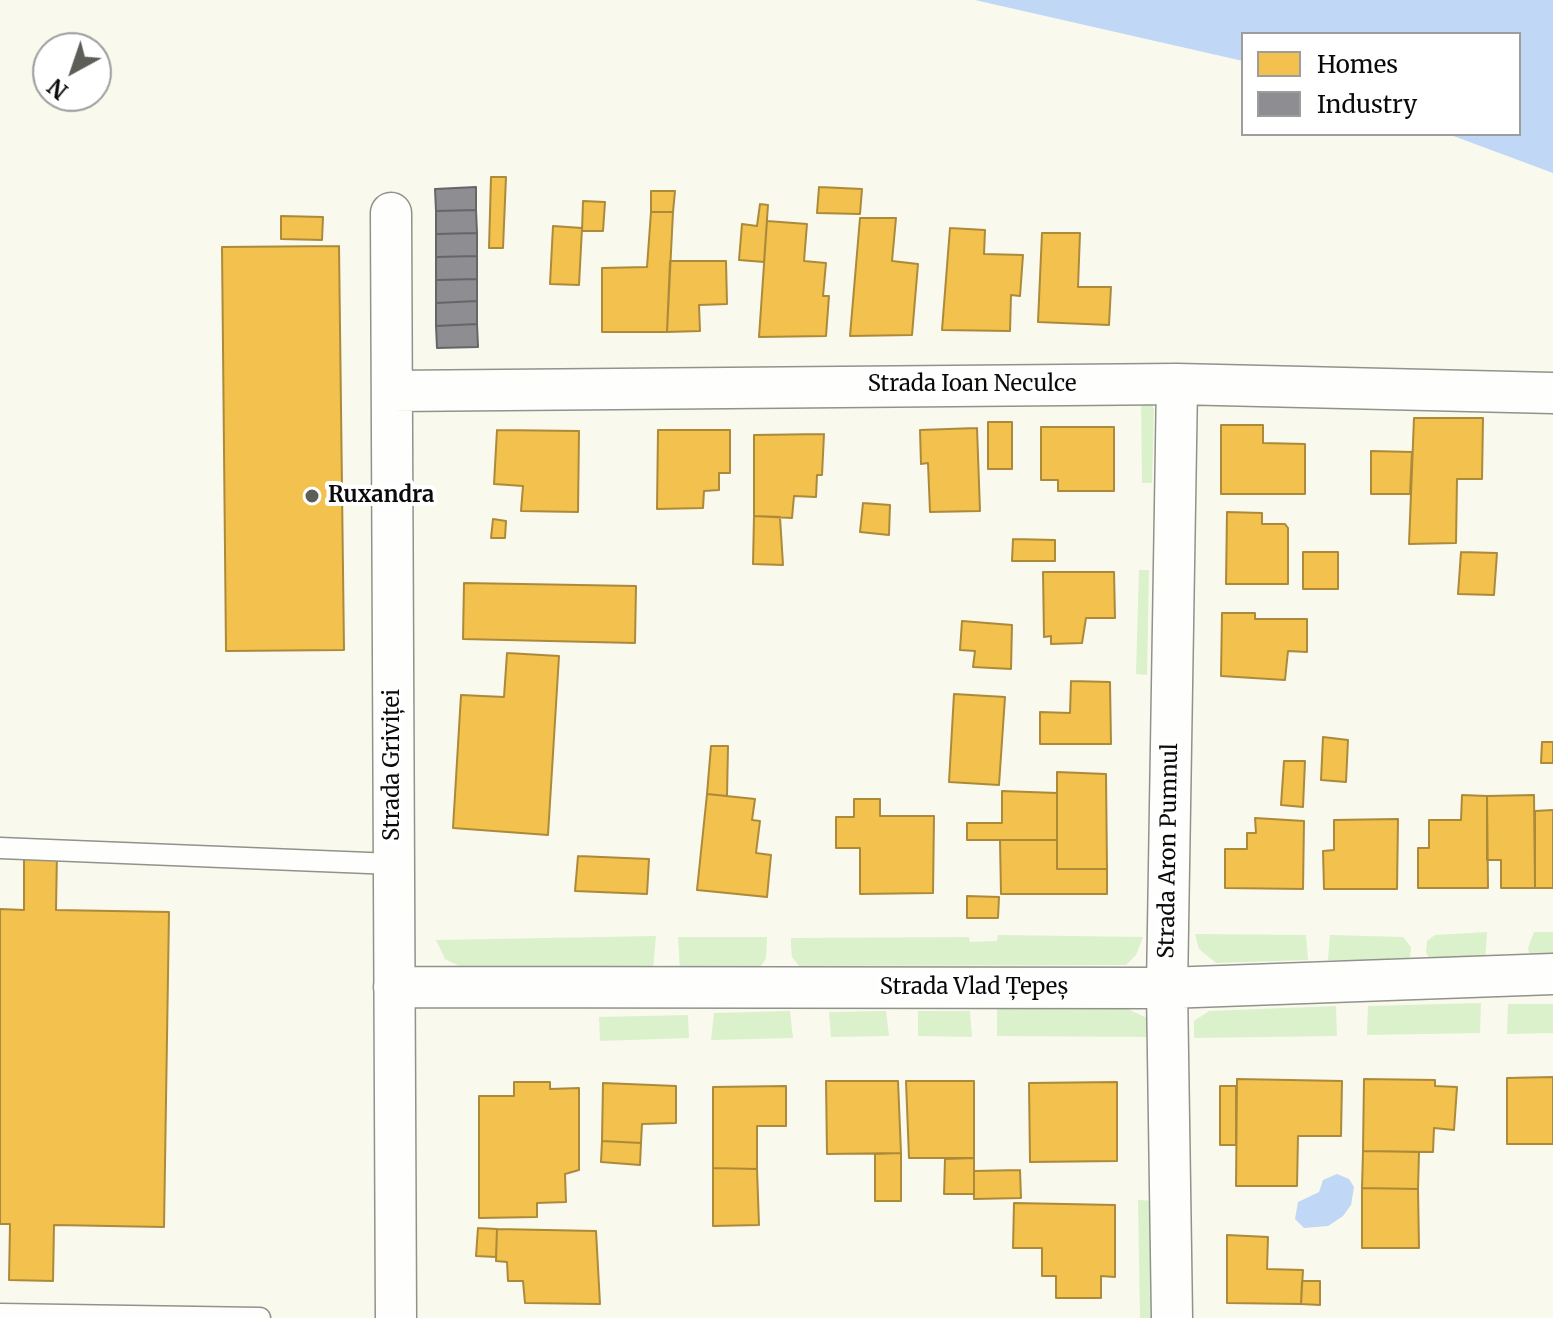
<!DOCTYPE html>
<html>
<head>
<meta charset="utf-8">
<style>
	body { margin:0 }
	#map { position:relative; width:1553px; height:1318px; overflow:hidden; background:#f9f9ed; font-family:Merriweather,serif }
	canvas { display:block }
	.legend { position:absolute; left:1241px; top:32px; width:280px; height:104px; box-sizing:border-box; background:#fff; border:2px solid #9d9d9d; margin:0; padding:10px 14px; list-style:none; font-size:24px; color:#0a0a0a }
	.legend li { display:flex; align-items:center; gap:16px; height:40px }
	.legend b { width:40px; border:2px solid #9d9d9d }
	.north { position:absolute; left:32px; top:32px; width:80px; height:80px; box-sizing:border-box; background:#fff; border:2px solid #9d9d9d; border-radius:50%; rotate:220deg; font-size:22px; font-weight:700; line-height:32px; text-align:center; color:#0a0a0a }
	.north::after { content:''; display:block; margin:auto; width:28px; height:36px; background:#5e5e59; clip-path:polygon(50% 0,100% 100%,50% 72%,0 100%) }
</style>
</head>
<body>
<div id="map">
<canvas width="1553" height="1318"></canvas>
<ul class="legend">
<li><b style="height:22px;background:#f2c14e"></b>Homes</li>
<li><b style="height:22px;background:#8d8d92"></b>Industry</li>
</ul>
<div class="north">N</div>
</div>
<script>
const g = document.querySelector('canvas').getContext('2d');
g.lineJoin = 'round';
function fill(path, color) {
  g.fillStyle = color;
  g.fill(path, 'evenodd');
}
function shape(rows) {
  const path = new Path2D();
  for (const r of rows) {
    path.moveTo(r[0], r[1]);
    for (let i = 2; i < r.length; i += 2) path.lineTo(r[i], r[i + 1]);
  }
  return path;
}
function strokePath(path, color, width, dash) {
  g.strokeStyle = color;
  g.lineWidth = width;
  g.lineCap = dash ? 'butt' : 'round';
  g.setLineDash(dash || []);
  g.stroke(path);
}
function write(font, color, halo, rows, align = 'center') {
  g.font = font + ' Merriweather,serif';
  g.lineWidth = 8;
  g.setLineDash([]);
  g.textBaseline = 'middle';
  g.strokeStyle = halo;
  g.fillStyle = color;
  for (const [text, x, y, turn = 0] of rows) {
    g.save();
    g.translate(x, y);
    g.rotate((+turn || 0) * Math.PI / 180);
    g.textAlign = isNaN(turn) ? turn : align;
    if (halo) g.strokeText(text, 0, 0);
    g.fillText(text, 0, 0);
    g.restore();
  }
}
const green = shape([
	[1141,393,1148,398,1154,409,1152,483,1142,483],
	[1139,570,1149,570,1147,675,1136,674],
	[1487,932,1485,961,1430,961,1426,952,1427,941,1435,935],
	[1534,932,1553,932,1553,961,1531,961,1528,948],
	[1195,934,1306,935,1308,960,1216,963,1199,949],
	[998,935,1143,937,1136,955,1126,965,799,966,792,957,791,946,791,938,969,937,970,942,997,941],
	[1330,935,1403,937,1411,947,1410,958,1407,961,1328,960],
	[656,936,653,969,461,967,445,959,436,940],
	[678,937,767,937,766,958,760,968,680,970],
	[1481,1003,1480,1033,1367,1035,1368,1006],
	[1508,1004,1553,1004,1553,1033,1507,1034],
	[1336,1006,1337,1036,1194,1038,1194,1021,1209,1011],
	[1126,1008,1151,1020,1151,1037,997,1036,997,1009],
	[790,1011,793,1038,711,1040,714,1013],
	[886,1011,889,1036,831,1037,829,1012],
	[918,1011,970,1011,972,1037,918,1036],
	[688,1015,689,1038,600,1041,599,1017],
	[1138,1200,1155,1201,1155,1318,1140,1318]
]);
const water = shape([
	[975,0,1553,0,1553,173,1448,134,1519,134,1519,34,1243,34,1243,61],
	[1337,1174,1349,1179,1354,1187,1351,1205,1343,1216,1328,1226,1304,1228,1295,1219,1298,1202,1319,1192,1323,1180]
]);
const homes = shape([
	[491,177,506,177,503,248,489,248,491,177],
	[819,187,862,189,860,214,817,213,819,187],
	[651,191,675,191,673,212,651,212,651,191],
	[583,201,605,202,603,231,582,231,583,201],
	[760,204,768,205,764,262,739,260,742,224,757,226,760,204],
	[651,212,673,212,667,332,602,332,602,268,647,267,651,212],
	[281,216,323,217,322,240,281,239,281,216],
	[860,218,896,218,892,261,918,264,912,335,850,336,860,218],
	[767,221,807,224,804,261,826,263,823,296,829,296,826,336,759,337,767,221],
	[553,226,582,228,579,285,550,284,553,226],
	[950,228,985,230,984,254,1023,255,1020,296,1011,295,1010,331,942,330,950,228],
	[1042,233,1080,233,1078,287,1111,287,1109,325,1038,322,1042,233],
	[339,246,344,650,226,651,222,247,339,246],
	[670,261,726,261,727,304,699,305,700,331,667,332,670,261],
	[1414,418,1483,418,1482,479,1457,479,1456,543,1409,544,1414,418],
	[988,422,1012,422,1012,469,988,469,988,422],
	[1221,425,1263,425,1263,443,1305,444,1305,494,1221,494,1221,425],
	[1041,427,1114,427,1114,491,1058,491,1058,480,1041,480,1041,427],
	[977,428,980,511,930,512,928,463,921,464,920,430,977,428],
	[497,430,579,431,578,512,521,511,523,486,494,484,497,430],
	[658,430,730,430,730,473,719,473,719,490,704,491,703,508,657,509,658,430],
	[824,434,822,475,817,475,816,497,794,496,792,518,754,516,754,435,824,434],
	[1371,451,1412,452,1410,494,1371,494,1371,451],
	[863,503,890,505,889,535,860,532,863,503],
	[1227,512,1262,513,1262,524,1285,524,1288,528,1288,584,1226,584,1227,512],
	[754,516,780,517,783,565,753,564,754,516],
	[493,519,506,521,505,538,491,538,493,519],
	[1013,539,1055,540,1055,561,1012,561,1013,539],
	[1303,552,1338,552,1338,589,1303,589,1303,552],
	[1461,552,1497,553,1494,595,1458,594,1461,552],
	[1043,572,1114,572,1115,618,1086,618,1082,643,1051,644,1051,636,1044,637,1043,572],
	[464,583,636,586,635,643,463,639,464,583],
	[1222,613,1255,613,1255,619,1307,619,1307,652,1288,651,1285,680,1221,676,1222,613],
	[962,621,1012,625,1011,669,973,667,975,651,960,650,962,621],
	[507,653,559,656,548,835,453,828,461,695,504,697,507,653],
	[1071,681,1110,682,1111,744,1040,744,1040,712,1070,713,1071,681],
	[954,694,1005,697,999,785,949,782,954,694],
	[1323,737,1348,740,1346,782,1321,780,1323,737],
	[1542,742,1553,742,1553,763,1541,763,1542,742],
	[711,746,728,746,727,796,707,794,711,746],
	[1284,761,1305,761,1303,807,1281,805,1284,761],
	[1057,772,1106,774,1107,869,1057,869,1057,772],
	[1002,791,1057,793,1057,840,967,840,967,823,1002,823,1002,791],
	[707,794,755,799,752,820,760,821,756,853,771,855,767,897,697,890,707,794],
	[1462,795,1487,796,1488,888,1418,888,1418,848,1429,848,1429,820,1461,820,1462,795],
	[1534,795,1535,888,1501,888,1501,860,1487,860,1487,796,1534,795],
	[854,799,880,799,880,816,934,816,933,893,860,894,860,848,836,848,836,817,854,817,854,799],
	[1553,810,1553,888,1535,888,1535,811,1553,810],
	[1255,818,1304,821,1303,889,1225,888,1225,849,1247,849,1247,833,1256,833,1255,818],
	[1398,819,1397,889,1324,889,1323,851,1334,850,1334,820,1398,819],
	[1000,840,1057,840,1057,869,1107,869,1107,894,1001,894,1000,840],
	[24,852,57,853,56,910,169,912,164,1227,54,1225,53,1281,9,1280,10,1224,0,1224,0,909,24,910,24,852],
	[578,856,649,859,647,894,575,891,578,856],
	[967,896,999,897,998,918,967,918,967,896],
	[1553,1077,1553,1144,1507,1144,1507,1078,1553,1077],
	[1237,1079,1342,1081,1341,1136,1298,1136,1297,1186,1236,1186,1237,1079],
	[1364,1079,1435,1080,1435,1086,1457,1087,1454,1130,1434,1128,1433,1152,1363,1151,1364,1079],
	[826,1081,898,1081,901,1153,827,1154,826,1081],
	[906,1081,974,1081,974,1158,909,1158,906,1081],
	[514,1082,550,1082,550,1089,579,1088,579,1170,565,1174,566,1202,537,1203,537,1217,479,1218,479,1096,514,1096,514,1082],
	[1117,1082,1117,1161,1030,1162,1029,1083,1117,1082],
	[603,1083,676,1086,676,1123,642,1124,641,1143,602,1141,603,1083],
	[786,1086,786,1126,757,1126,757,1169,713,1168,713,1087,786,1086],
	[1220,1086,1236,1086,1236,1145,1220,1145,1220,1086],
	[602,1141,641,1143,640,1165,601,1162,602,1141],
	[1363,1151,1419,1152,1418,1189,1362,1188,1363,1151],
	[901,1153,901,1201,875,1201,875,1154,901,1153],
	[974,1158,974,1194,944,1194,945,1159,974,1158],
	[713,1168,757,1169,759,1225,713,1226,713,1168],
	[1020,1170,1021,1198,974,1199,974,1171,1020,1170],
	[1362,1188,1418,1189,1419,1248,1362,1248,1362,1188],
	[1014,1203,1115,1205,1115,1277,1101,1276,1101,1298,1056,1298,1056,1276,1042,1276,1042,1248,1013,1248,1014,1203],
	[478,1228,497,1229,496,1257,476,1256,478,1228],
	[497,1229,596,1231,600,1304,525,1303,523,1281,508,1281,507,1262,496,1261,497,1229],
	[1227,1235,1268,1237,1267,1269,1303,1270,1301,1304,1227,1303,1227,1235],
	[1302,1281,1320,1281,1320,1305,1301,1304,1302,1281]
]);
const industry = shape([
	[476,187,476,210,436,211,435,189,476,187],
	[476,210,477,233,436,234,436,211,476,210],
	[477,233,477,256,436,257,436,234,477,233],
	[477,256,477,279,436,280,436,257,477,256],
	[477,279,477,301,436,303,436,280,477,279],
	[477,301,477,324,436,326,436,303,477,301],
	[477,324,478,347,437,348,436,326,477,324]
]);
const service = shape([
	[0,848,393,864],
	[0,1314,260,1318]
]);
const minor = shape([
	[391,213,396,1318],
	[392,391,1177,384,1553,393],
	[394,987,1167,988,1553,974],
	[1172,1318,1167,988,1177,384]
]);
const markers = [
	[312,496,8,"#5e5e59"]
];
const streetNames = [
	["Strada Ioan Neculce",972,385],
	["Strada Griviței",393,765,-90],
	["Strada Aron Pumnul",1169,851,-89],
	["Strada Vlad Țepeș",974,988]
];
const poiNames = [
	["Ruxandra",328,496]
];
fill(green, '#daf1cb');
fill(water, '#c0d7f6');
fill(homes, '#f2c14e');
strokePath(homes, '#ac8a3a', 2);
fill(industry, '#8d8d92');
strokePath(industry, '#666669', 2);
strokePath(service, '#92928c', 23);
strokePath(minor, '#92928c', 43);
strokePath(service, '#fefefc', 20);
strokePath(minor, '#fefefc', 40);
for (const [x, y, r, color] of markers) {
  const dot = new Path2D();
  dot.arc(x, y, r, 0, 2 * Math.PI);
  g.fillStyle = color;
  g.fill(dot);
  strokePath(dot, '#fff', 3);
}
write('22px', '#0a0a0a', '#fff', streetNames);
write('bold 22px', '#0a0a0a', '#fff', poiNames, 'left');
</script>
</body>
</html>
